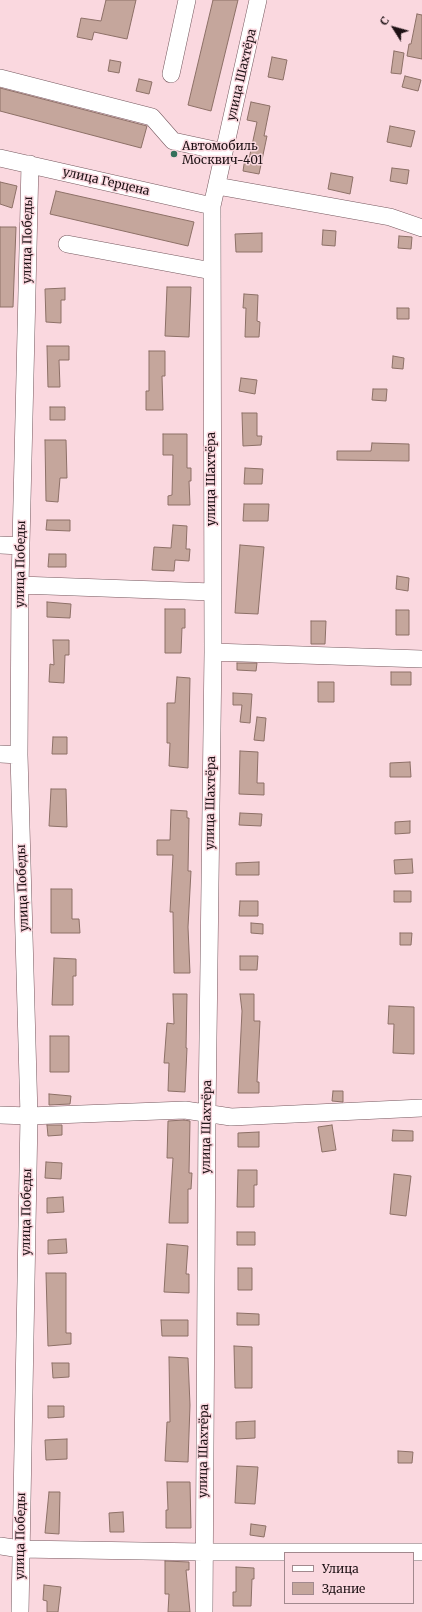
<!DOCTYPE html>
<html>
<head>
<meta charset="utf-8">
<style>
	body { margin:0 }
	#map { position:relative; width:422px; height:1612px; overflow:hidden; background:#fad8df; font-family:Merriweather,serif }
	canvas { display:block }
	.legend { position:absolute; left:284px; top:1552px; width:130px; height:52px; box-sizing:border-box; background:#fad8df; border:1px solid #a2898e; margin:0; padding:5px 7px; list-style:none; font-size:12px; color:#1e1215 }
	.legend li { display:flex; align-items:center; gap:8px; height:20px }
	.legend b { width:20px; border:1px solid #a2898e }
	.north { position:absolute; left:374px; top:8px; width:40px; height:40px; -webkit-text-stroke:3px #fad8df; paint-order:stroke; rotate:307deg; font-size:11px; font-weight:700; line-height:16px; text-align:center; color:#1e1215 }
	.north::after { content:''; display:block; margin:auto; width:14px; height:18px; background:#1e1215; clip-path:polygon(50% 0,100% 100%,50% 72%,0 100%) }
</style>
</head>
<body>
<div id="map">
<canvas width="422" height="1612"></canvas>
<ul class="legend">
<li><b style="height:5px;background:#fff"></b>Улица</li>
<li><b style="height:11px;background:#c5a69c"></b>Здание</li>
</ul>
<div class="north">С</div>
</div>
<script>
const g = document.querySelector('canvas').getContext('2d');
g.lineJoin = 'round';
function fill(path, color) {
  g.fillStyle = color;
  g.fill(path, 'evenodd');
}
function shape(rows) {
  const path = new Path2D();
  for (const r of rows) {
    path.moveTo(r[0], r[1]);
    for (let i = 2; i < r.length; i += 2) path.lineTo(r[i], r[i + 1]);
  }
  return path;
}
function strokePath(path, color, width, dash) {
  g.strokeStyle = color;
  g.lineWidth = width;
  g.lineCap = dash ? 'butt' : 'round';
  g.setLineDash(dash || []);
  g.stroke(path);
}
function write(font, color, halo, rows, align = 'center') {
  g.font = font + ' Merriweather,serif';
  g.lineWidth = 3;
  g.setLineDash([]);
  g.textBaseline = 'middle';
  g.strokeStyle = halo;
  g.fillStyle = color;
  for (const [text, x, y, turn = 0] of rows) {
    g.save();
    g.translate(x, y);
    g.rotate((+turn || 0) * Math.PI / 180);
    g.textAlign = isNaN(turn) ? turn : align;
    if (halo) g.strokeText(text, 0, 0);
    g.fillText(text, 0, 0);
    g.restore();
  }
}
const building = shape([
	[106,0,136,0,127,39,94,32,92,40,77,37,81,18,101,21,106,0],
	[213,0,238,0,211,111,188,105,213,0],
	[417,14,422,15,422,59,407,56,409,44,411,44,417,14],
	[394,51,404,53,401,74,391,73,394,51],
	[272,57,287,60,283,80,268,77,272,57],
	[110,60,121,62,119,73,108,71,110,60],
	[405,76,421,80,418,91,402,87,405,76],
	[139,79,152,82,149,94,136,91,139,79],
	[0,88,147,126,141,148,0,111,0,88],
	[251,102,270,106,264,136,267,136,259,174,243,171,245,158,249,159,257,122,247,120,251,102],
	[390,126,415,131,411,147,387,142,390,126],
	[392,168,409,170,407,184,390,181,392,168],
	[331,173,353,177,350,194,328,189,331,173],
	[0,182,17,186,12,208,0,204,0,182],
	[56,191,194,222,188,246,50,214,56,191],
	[0,227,16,227,13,307,0,307,0,227],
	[323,230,336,231,335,246,322,245,323,230],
	[262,233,262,252,236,252,235,234,262,233],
	[399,236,412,237,411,249,398,248,399,236],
	[167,287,191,287,189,337,165,336,167,287],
	[65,288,65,300,61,300,61,323,46,322,45,289,65,288],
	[244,294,258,295,257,321,260,322,259,337,245,337,246,308,243,308,244,294],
	[397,308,409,308,409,319,397,319,397,308],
	[47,346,69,346,69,360,59,360,60,387,48,387,47,346],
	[149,351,165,351,165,376,162,376,163,410,146,410,146,391,149,391,149,351],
	[393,356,404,358,403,369,392,368,393,356],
	[241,378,257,380,255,394,239,391,241,378],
	[373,389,387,389,386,401,372,400,373,389],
	[50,407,65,407,65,420,50,420,50,407],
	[242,413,257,413,257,436,262,436,261,445,243,446,242,413],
	[163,434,187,434,187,468,191,468,191,481,189,481,190,505,168,505,168,496,172,495,173,455,163,455,163,434],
	[45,440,66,440,67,478,60,478,58,502,46,501,45,440],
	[372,443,409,444,409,461,337,460,337,451,371,451,372,443],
	[245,468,263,469,262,484,244,484,245,468],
	[244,504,269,504,268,521,243,521,244,504],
	[47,520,70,520,70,531,46,530,47,520],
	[173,525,187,526,186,549,190,549,189,561,175,560,174,571,152,570,154,547,171,548,173,525],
	[240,545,264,547,258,614,235,613,240,545],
	[49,554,66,554,66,567,48,567,49,554],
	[397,576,409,578,408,591,396,589,397,576],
	[47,602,71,604,70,618,47,617,47,602],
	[165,609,185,609,185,628,182,628,181,653,165,653,165,609],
	[396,610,409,610,409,635,396,635,396,610],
	[311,621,326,621,325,644,311,644,311,621],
	[53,640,69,640,69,655,65,655,64,683,49,682,50,664,54,665,53,640],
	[237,663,257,663,256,671,237,670,237,663],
	[391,672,411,672,411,685,391,685,391,672],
	[177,677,190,678,188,768,169,766,170,743,167,743,167,703,175,703,177,677],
	[318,682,334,682,334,702,318,702,318,682],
	[233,693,252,694,250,723,240,722,242,705,233,705,233,693],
	[257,717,266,718,264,741,254,740,257,717],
	[53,737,67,737,67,754,52,754,53,737],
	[240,751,258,752,257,783,264,783,264,795,239,794,240,751],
	[410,762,411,777,390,777,390,763,410,762],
	[51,789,66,789,67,827,49,826,51,789],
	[171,810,187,811,187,818,189,818,188,871,191,871,188,927,190,973,174,973,173,912,170,912,173,855,157,855,157,840,170,840,171,810],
	[240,813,262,814,261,826,239,825,240,813],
	[410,821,410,833,395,834,395,822,410,821],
	[412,859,413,873,395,874,394,860,412,859],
	[259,862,259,875,236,875,236,863,259,862],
	[51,889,72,889,72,919,79,919,80,933,51,933,51,889],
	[394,891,411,891,411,902,394,902,394,891],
	[240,901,258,901,258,916,239,916,240,901],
	[251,923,263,924,263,934,251,933,251,923],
	[400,933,412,933,411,945,400,945,400,933],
	[240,956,258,956,257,970,240,970,240,956],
	[54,958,76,959,76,976,73,976,73,1005,52,1005,54,958],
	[173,994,187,994,186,1048,187,1048,185,1092,168,1091,169,1063,164,1063,167,1023,174,1024,173,994],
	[240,994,254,994,254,1021,260,1021,257,1082,259,1082,259,1093,238,1093,242,1011,240,994],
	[389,1006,414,1007,414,1054,393,1053,394,1024,388,1024,389,1006],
	[50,1036,69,1036,69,1072,50,1072,50,1036],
	[333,1091,343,1091,343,1102,332,1101,333,1091],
	[49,1094,71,1096,70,1104,49,1105,49,1094],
	[184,1120,190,1121,189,1173,192,1173,191,1189,188,1189,188,1223,169,1223,173,1158,167,1158,168,1121,184,1120],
	[47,1125,62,1125,62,1135,48,1136,47,1125],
	[332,1125,336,1150,322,1152,318,1127,332,1125],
	[393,1130,413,1131,413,1141,392,1141,393,1130],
	[259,1132,259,1147,238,1147,238,1133,259,1132],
	[46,1162,62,1163,61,1179,45,1178,46,1162],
	[238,1170,257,1170,257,1185,254,1185,254,1207,237,1207,238,1170],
	[394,1174,411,1176,406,1216,390,1214,394,1174],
	[63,1197,64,1212,47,1213,47,1198,63,1197],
	[237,1232,255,1232,255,1245,237,1245,237,1232],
	[66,1239,67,1253,48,1254,48,1240,66,1239],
	[167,1244,188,1246,186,1274,189,1274,189,1293,164,1292,167,1244],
	[238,1268,252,1268,252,1290,238,1290,238,1268],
	[46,1273,66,1273,66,1333,71,1333,71,1344,48,1346,46,1273],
	[237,1313,259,1314,259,1325,237,1325,237,1313],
	[161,1320,188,1320,188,1336,162,1336,161,1320],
	[234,1346,252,1347,252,1388,235,1388,234,1346],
	[169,1357,188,1358,190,1405,188,1462,165,1461,167,1422,170,1422,169,1357],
	[52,1363,69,1363,69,1377,53,1378,52,1363],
	[48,1406,64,1406,64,1417,48,1418,48,1406],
	[255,1421,255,1438,236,1439,236,1422,255,1421],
	[67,1439,67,1459,46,1460,45,1440,67,1439],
	[398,1451,413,1452,412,1463,398,1463,398,1451],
	[237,1466,258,1467,255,1504,235,1503,237,1466],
	[167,1482,190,1482,191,1528,166,1528,166,1510,168,1510,167,1482],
	[49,1492,60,1492,59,1534,45,1533,49,1492],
	[123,1512,124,1532,110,1532,109,1513,123,1512],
	[251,1524,266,1526,264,1537,250,1535,251,1524],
	[165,1561,189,1562,189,1570,186,1570,190,1612,168,1612,169,1594,165,1594,165,1561],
	[236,1567,254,1568,254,1579,252,1579,251,1606,233,1606,233,1592,236,1592,236,1567],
	[44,1585,61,1587,58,1612,47,1612,47,1601,43,1600,44,1585]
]);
const minor = shape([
	[171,74,187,0],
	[0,78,152,117,173,141,224,152],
	[0,158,212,206],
	[217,186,390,217,422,228],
	[67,244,212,271],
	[0,545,21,546],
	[20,585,212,592],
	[213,652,422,659],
	[0,754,19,755],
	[0,1115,29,1116,185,1110,231,1117,422,1108],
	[0,1546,20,1549,203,1552,422,1552],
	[20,1612,29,1116,19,755,20,585,30,164],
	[204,1612,207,1115,213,652,212,206,258,0]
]);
const markers = [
	[174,154,4,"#34705b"]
];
const streetNames = [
	["улица Шахтёра",242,75,-77],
	["улица Герцена",106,182,13],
	["улица Победы",28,240,-89],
	["улица Шахтёра",212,479,-90],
	["улица Победы",21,564,-89],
	["улица Шахтёра",211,803,-89],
	["улица Победы",23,888,-92],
	["улица Шахтёра",207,1127,-89],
	["улица Победы",27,1212,-89],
	["улица Шахтёра",204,1451,-89],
	["улица Победы",21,1536,-89]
];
const poiNames = [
	["Автомобиль",182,147],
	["Москвич-401",182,161]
];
fill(building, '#c5a69c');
strokePath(building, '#8d7067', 1);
strokePath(minor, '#76595f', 18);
strokePath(minor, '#fff', 17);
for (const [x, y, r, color] of markers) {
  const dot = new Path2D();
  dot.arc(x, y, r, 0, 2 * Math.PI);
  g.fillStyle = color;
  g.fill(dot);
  strokePath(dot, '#fad8df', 1.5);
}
write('12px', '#1e1215', '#fad8df', streetNames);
write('12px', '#1e1215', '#fad8df', poiNames, 'left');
</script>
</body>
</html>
